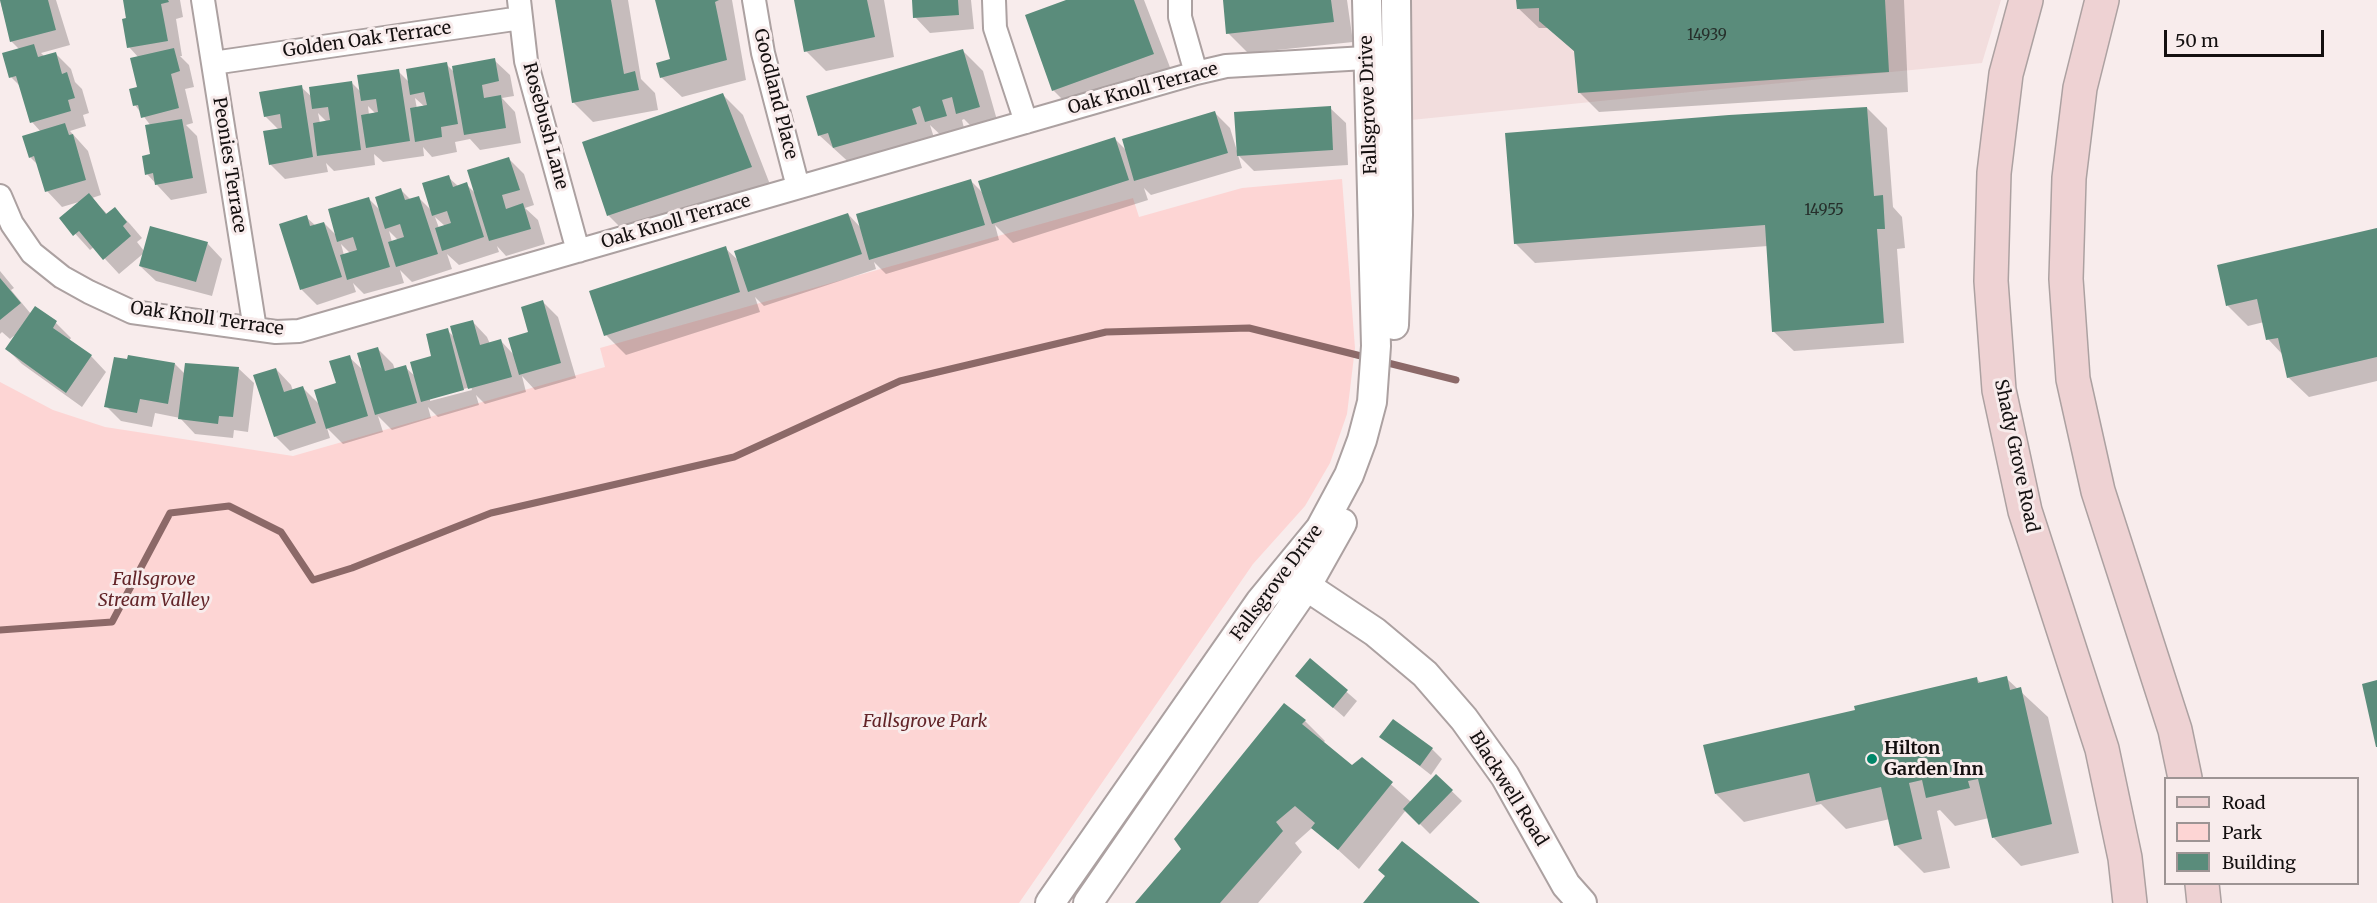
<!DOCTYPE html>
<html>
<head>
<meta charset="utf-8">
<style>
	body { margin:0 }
	#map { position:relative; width:2377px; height:903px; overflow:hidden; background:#f8ecec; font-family:Merriweather,serif }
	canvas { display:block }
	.legend { position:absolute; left:2164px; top:777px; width:195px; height:108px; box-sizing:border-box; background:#f8ecec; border:2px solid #9d9494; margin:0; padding:8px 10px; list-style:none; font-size:18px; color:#141010 }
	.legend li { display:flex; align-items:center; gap:12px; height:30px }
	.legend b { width:30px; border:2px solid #9d9494 }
	.scale { position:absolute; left:2164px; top:30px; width:160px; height:27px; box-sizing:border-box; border:3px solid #141010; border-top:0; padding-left:8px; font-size:18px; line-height:21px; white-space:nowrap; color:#141010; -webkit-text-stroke:4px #f8ecec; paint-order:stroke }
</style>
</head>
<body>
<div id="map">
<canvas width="2377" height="903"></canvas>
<ul class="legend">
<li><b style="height:8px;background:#eed2d3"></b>Road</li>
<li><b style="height:16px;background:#fdd5d4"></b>Park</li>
<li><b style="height:16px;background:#5a8c7b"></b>Building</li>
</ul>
<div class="scale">50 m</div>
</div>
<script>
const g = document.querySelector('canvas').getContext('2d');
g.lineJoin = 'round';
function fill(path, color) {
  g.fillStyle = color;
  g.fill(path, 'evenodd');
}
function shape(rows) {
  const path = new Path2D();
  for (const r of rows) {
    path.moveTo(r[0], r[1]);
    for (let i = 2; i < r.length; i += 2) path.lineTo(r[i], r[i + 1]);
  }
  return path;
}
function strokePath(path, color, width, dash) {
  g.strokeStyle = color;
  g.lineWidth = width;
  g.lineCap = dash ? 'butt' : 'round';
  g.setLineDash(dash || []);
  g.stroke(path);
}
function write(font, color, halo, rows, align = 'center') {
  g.font = font + ' Merriweather,serif';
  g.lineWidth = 6;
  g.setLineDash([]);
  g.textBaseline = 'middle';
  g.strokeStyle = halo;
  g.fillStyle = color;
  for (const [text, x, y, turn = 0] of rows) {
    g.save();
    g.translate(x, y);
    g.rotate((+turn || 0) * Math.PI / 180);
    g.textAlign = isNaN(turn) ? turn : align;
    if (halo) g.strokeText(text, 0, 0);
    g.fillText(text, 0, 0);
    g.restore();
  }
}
const built = shape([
	[1412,0,2001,0,1982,63,1411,120]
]);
const green = shape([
	[1342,179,1355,348,1347,414,1330,463,1305,506,1253,564,1019,903,0,903,0,382,53,410,105,427,293,456,605,367,600,348,1133,198,1139,217,1242,188]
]);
const shadow = shape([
	[0,0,56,0,70,45,41,53,45,57,56,54,71,69,75,82,82,89,89,113,83,115,86,126,70,131,88,151,101,195,92,198,108,215,115,209,130,224,142,238,137,242,144,251,207,243,222,259,212,296,156,281,140,266,144,253,119,274,94,247,90,250,61,218,82,201,62,207,47,191,39,166,30,157,41,132,32,122,22,88,11,77,19,49,11,41],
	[124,0,180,0,183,17,176,19,182,56,180,56,189,65,194,87,185,89,193,123,186,125,197,136,207,193,171,200,147,174,152,156,151,126,135,105,139,88,139,58,129,47],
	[556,0,628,0,641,79,655,93,658,110,593,122,573,102],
	[656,0,732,0,746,80,682,97,661,77,672,60],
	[795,0,884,0,894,57,826,71,806,51],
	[914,0,971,0,974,29,930,33,915,17],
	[1071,0,1144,0,1173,75,1073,110,1053,90],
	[1225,0,1347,0,1353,42,1248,53,1228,33],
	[1518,0,1904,0,1908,92,1599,112,1579,92,1576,53,1549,28,1539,28,1518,8],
	[963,51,983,71,999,127,978,133,964,119,962,120,966,136,947,141,930,125,936,144,854,167,819,135],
	[494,60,510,75,514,96,502,98,515,112,521,143,480,150,470,139,455,142,457,152,432,157,423,147,424,156,383,162,374,154,375,165,334,171,326,163,328,172,285,179,270,164,279,130,265,116,301,87,312,97,351,82,361,92,398,71,409,82,446,64,454,72],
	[415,98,425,107,417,109],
	[368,106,376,114,369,115],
	[318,113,327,122,320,123],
	[723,95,743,115,771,187,629,236,609,216,584,143],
	[1330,108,1346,123,1348,165,1254,171,1238,155,1242,168,1151,195,1144,188,1148,200,1013,243,995,225,999,240,886,274,874,262,876,269,764,306,755,297,760,312,626,355,606,335,725,248,739,261,848,214,861,228,971,181,984,194,1115,139,1127,151,1215,113,1230,128,1237,151],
	[1867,108,1887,128,1893,207,1902,217,1905,248,1897,249,1904,343,1794,351,1773,331,1768,246,1535,263,1515,243],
	[509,159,524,174,534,205,525,208,538,220,545,244,506,256,497,246,499,252,459,265,447,254,452,269,412,282,400,270,404,283,364,294,353,283,356,292,317,305,302,290,281,225,306,217,316,226,324,223,337,236,369,199,381,211,401,190,411,200,419,198,432,211,448,177,458,186,466,184,476,194],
	[435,217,445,226,439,228],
	[389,231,398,240,392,242],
	[341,244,350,253,344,255],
	[2377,229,2377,381,2309,397,2288,377,2283,355,2268,339,2264,322,2248,326,2228,306,2219,266],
	[0,271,14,288,11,290,31,314,56,323,71,338,69,341,91,356,106,372,82,407,22,364,7,349,15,335,10,339,2,332,0,334],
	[543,302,558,317,576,378,535,390,522,376,526,392,485,404,476,395,479,405,438,417,428,407,431,418,392,430,378,416,383,432,343,444,327,428,330,438,290,451,275,436,276,369,291,385,293,391,303,388,320,405,338,384,349,357,364,371,378,349,393,364,395,370,405,367,416,377,433,357,447,330,455,338,472,321,487,337,490,344,501,341,514,355,530,333],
	[471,387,472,390,430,401,430,398],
	[175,364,185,374,238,368,254,383,248,432,234,430,233,438,195,434,180,418,155,413,152,427,121,421,106,406],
	[1310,660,1357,701,1344,717,1297,676],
	[2006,678,2048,717,2079,853,2021,866,1993,837,1989,818,1955,826,1940,810,1937,811,1950,868,1924,873,1896,845,1890,819,1846,829,1821,804,1744,822,1716,794,1857,711,1977,679,1982,684],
	[1285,705,1305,721,1325,741,1323,743,1352,766,1362,759,1411,802,1436,776,1462,801,1430,834,1406,810,1359,869,1313,827,1295,843,1302,852,1258,903,1138,903,1183,849],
	[1381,736,1432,749,1442,759,1431,775]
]);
const stream = shape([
	[1380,361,1456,380],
	[0,630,112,622,170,513,229,506,281,532,313,580,352,568,491,513,734,457,900,381,1106,332,1249,328,1369,358]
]);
const building = shape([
	[0,0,48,0,56,30,10,42],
	[123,0,168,0,169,2,161,4,168,41,127,48,122,19,126,18],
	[555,0,611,0,624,74,635,71,639,90,572,103],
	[655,0,719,0,715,2,727,60,660,78,656,63,670,59],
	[794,0,867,0,875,37,804,52],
	[912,0,958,0,959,15,913,18],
	[1066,0,1134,0,1154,54,1052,91,1025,15],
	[1223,0,1331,0,1334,22,1226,34],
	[1516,0,1885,0,1889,72,1578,93,1574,51,1539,21,1539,8,1517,9],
	[34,44,38,57,56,52,62,74,67,72,75,98,68,100,71,111,30,123,16,76,9,78,2,53],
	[174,48,180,71,171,74,179,108,141,118,138,105,133,106,129,89,137,87,130,58],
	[963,49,980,107,956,114,952,97,942,100,947,116,925,122,920,106,912,109,917,124,833,148,828,133,818,136,806,96],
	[495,58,499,81,482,85,484,98,501,95,506,128,464,135,452,66],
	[447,62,458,124,441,127,442,137,415,142,410,108,427,105,424,92,410,95,406,69],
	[399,69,410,141,366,148,361,115,378,112,376,99,361,101,357,75],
	[352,81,361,150,317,156,313,123,330,120,328,107,312,109,309,87],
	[302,85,313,157,269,165,263,131,282,128,280,114,264,117,259,92],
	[723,93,752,167,607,216,582,142],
	[1331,106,1333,150,1237,156,1234,112],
	[1867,107,1874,196,1883,195,1885,229,1877,229,1884,323,1772,332,1765,225,1514,244,1505,133,1729,115],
	[1215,111,1228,153,1134,181,1122,139],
	[182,119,193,178,155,185,153,173,145,175,142,156,150,154,145,125],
	[65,123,69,135,73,134,86,180,45,192,34,156,29,158,22,136],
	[1115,137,1129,180,992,224,978,181],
	[509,157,520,190,502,195,506,209,523,203,531,229,489,241,467,170],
	[449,175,453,187,467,182,484,237,442,251,435,228,451,223,447,211,432,216,422,183],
	[971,179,985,225,869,260,856,214],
	[401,188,405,200,419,196,438,254,396,267,388,242,404,237,400,224,385,229,375,197],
	[89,193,106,214,115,207,127,222,123,226,131,236,103,260,79,231,73,236,59,218],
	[369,197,390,267,347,280,340,255,357,250,353,237,337,242,328,209],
	[848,213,862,254,748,292,734,251],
	[307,215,310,226,324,222,342,277,300,290,279,224],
	[150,226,208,242,196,282,139,266],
	[2377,228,2377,357,2287,378,2278,338,2266,340,2257,299,2226,306,2217,265],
	[726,246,740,292,604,336,589,291],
	[0,278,21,303,0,320],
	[543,300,561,363,519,375,508,338,528,332,521,307],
	[35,306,57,321,53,328,92,355,66,393,5,349],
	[473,320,480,345,501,339,512,377,468,389,450,326],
	[448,328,464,390,421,402,410,362,431,356,426,334],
	[378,347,385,371,406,365,417,403,375,415,357,353],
	[128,355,175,363,168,404,140,399,137,413,104,407,114,357,127,359],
	[350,355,368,416,326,429,314,390,336,383,329,361],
	[185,363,239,367,233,417,219,416,218,424,178,419],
	[276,368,284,392,303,386,316,423,274,437,253,375],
	[1310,658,1348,690,1333,708,1295,676],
	[2007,676,2010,690,2021,687,2052,824,1992,838,1978,779,1968,781,1970,788,1926,798,1922,780,1909,783,1922,839,1894,846,1881,787,1816,802,1809,773,1715,794,1703,745,1855,710,1854,706,1977,677,1978,683],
	[2377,680,2377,747,2376,747,2362,684],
	[1284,703,1306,720,1302,724,1352,765,1362,757,1393,782,1338,850,1311,828,1315,823,1295,806,1276,822,1283,831,1220,903,1135,903,1181,849,1174,839],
	[1393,719,1433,748,1420,766,1379,737],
	[1436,774,1453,790,1419,825,1403,809],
	[1402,841,1480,903,1363,903,1385,876,1378,870]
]);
const minor = shape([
	[203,0,255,329],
	[519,0,526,61,578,251],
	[754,0,763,53,798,187],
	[994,0,995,28,1026,122],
	[1180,0,1180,17,1196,73],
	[213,63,521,18],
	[0,196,12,224,32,253,62,277,89,292,132,312,276,332,299,331,1196,73,1226,66,1383,57]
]);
const tertiary = shape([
	[1394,325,1398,215,1396,0],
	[1291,576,1375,632,1425,674,1464,719,1505,776,1566,885,1582,903],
	[1050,903,1260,602,1320,529,1349,475,1362,440,1372,402,1376,346,1367,0],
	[1088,903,1306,587,1342,523]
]);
const secondary = shape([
	[2026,0,2006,74,1994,173,1991,281,1999,390,2025,511,2102,749,2125,858,2130,903],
	[2102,0,2080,88,2069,178,2066,279,2073,379,2098,491,2175,730,2185,778],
	[2202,884,2204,903]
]);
const markers = [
	[1872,759,6,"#018669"]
];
const numberNames = [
	["14939",1707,36],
	["14955",1824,211]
];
const streetNames = [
	["Golden Oak Terrace",367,40,-8],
	["Oak Knoll Terrace",1143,89,-15],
	["Goodland Place",775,94,76],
	["Fallsgrove Drive",1369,105,-92],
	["Rosebush Lane",545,126,75],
	["Peonies Terrace",229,165,81],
	["Oak Knoll Terrace",676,222,-16],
	["Oak Knoll Terrace",207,319,8],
	["Shady Grove Road",2016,456,78],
	["Fallsgrove Drive",1277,583,-53],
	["Blackwell Road",1508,789,58]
];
const parkNames = [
	["Fallsgrove",154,580],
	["Stream Valley",154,601],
	["Fallsgrove Park",925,722]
];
const poiNames = [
	["Hilton",1884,749],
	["Garden Inn",1884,770]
];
fill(built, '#f2dddd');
fill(green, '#fdd5d4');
fill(shadow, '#0003');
strokePath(stream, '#8c6968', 7);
fill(building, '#5a8c7b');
strokePath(minor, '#aca1a1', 26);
strokePath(tertiary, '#aca1a1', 32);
strokePath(secondary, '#aca1a1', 36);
strokePath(minor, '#fff', 22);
strokePath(tertiary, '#fff', 28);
strokePath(secondary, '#eed2d3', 33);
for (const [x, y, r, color] of markers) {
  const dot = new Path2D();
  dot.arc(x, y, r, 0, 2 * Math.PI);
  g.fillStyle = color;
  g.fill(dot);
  strokePath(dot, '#f8ecec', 2);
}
write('15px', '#262f2b', null, numberNames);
write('18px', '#141010', '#f8ecec', streetNames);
write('italic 18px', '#632529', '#f8ecec', parkNames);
write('bold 18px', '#141010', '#f8ecec', poiNames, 'left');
</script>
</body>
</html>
